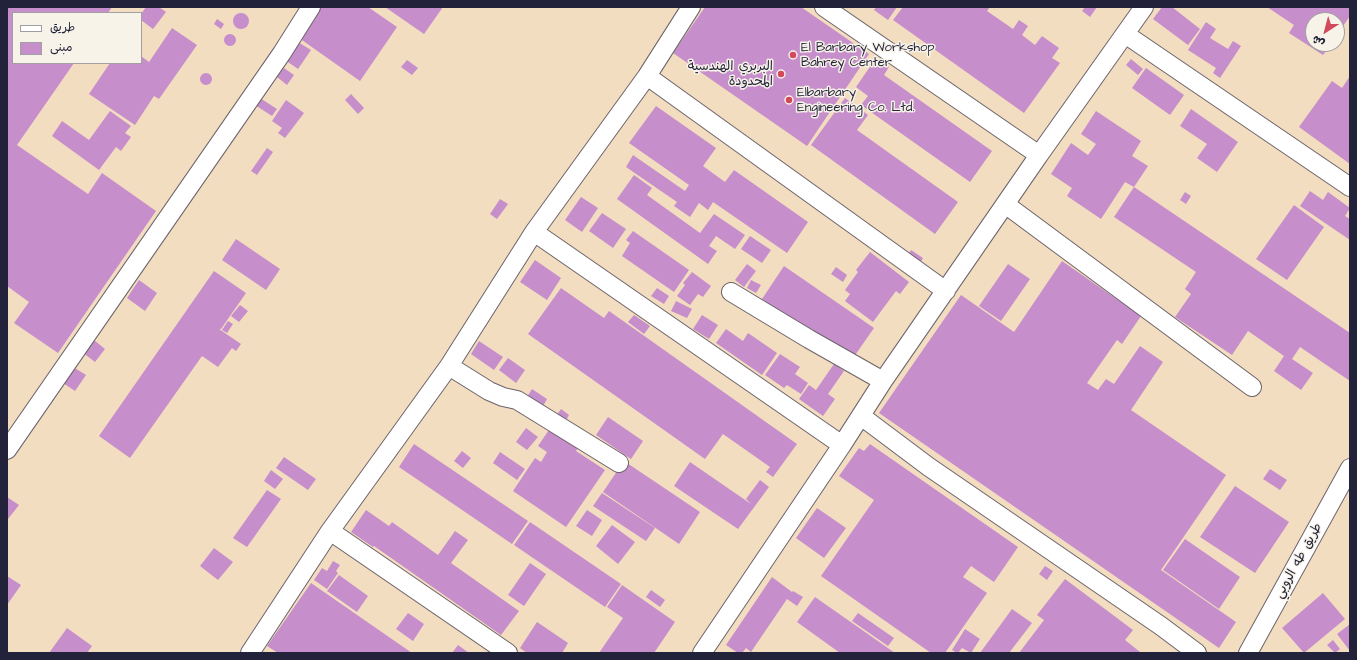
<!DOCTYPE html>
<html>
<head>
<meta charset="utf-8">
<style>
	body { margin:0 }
	#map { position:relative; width:1357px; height:660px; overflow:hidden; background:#f3ddc0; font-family:"Architects Daughter","Playpen Sans Arabic",sans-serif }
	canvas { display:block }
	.frame { position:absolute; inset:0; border:8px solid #22223b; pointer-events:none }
	.legend { position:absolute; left:12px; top:12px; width:130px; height:52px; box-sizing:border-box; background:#f7f3e8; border:1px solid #a29fa3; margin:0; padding:5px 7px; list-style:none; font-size:12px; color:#22223b }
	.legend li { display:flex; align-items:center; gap:8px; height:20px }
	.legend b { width:20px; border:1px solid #a29fa3 }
	.north { position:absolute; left:1305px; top:12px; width:40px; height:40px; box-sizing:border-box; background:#f7f3e8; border:1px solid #a29fa3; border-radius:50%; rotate:216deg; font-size:11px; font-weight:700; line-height:16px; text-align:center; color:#22223b }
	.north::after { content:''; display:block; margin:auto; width:14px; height:18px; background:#d1495b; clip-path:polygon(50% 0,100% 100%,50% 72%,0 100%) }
</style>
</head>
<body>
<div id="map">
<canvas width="1357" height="660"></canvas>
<div class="frame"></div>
<ul class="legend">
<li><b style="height:5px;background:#fff"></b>طريق</li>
<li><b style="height:11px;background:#c68ecb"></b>مبنى</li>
</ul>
<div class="north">ش</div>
</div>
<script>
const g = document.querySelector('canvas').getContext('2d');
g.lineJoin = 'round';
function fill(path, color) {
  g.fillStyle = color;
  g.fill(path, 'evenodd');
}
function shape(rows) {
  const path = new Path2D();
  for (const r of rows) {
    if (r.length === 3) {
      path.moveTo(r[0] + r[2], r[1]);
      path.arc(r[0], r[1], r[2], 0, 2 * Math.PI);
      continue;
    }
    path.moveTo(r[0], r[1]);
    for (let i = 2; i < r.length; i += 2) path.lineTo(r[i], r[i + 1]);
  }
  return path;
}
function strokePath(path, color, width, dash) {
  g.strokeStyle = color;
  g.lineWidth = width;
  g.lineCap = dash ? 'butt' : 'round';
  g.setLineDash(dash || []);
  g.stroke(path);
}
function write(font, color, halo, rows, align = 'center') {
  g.font = font + ' "Architects Daughter","Playpen Sans Arabic",sans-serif';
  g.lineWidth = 3;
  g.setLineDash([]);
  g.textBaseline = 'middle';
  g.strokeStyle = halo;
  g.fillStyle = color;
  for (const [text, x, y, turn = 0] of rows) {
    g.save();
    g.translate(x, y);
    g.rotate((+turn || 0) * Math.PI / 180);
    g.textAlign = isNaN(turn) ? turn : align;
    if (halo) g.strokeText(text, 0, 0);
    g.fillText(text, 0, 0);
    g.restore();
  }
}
const building = shape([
	[7,7,112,7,108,13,13,13,13,63,74,63,17,145,88,194,102,173,156,211,58,353,14,323,29,302,7,286],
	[146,7,159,7,166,12,153,29,141,20,141,14],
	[321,7,368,7,397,27,360,81,299,38],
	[385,7,443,7,424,34],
	[705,7,801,7,869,54,807,146,673,53],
	[876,7,897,7,888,20,874,10],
	[903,7,990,7,987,11,1013,29,1019,20,1028,26,1022,35,1035,45,1042,36,1059,48,1052,58,1060,63,1024,113,893,20],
	[1085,7,1097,7,1090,17,1082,11],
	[1162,7,1172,7,1200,29,1188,45,1153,19],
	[1267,7,1348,7,1350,8,1350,16,1337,35,1337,20,1313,20,1313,44,1331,44,1323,55,1289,33,1294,25],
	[241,21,8],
	[217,19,224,24,221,29,214,24],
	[1206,22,1216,29,1210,38,1228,49,1233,41,1241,46,1220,78,1213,73,1216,68,1188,50],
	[172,28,197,45,159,99,154,96,135,125,89,94,110,63,141,63,141,56,149,62],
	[230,40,6],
	[298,42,311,50,298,69,285,60],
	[876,58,889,67,884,75,992,151,970,182,861,105,868,96,856,87],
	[1131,59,1143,69,1138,75,1126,65],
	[407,60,418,68,412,75,401,67],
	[284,68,294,75,287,85,277,77],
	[1146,68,1184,95,1170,115,1132,88],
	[206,79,6],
	[1350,76,1350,164,1299,127,1332,81,1342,88],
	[351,94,364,108,358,114,345,100],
	[260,98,277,109,272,116,255,105],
	[845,98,868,115,857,130,958,202,935,234,811,145],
	[286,100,304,113,285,138,278,133,282,128,272,121],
	[656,106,716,148,703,166,725,182,734,170,808,222,787,253,713,202,708,210,699,203,690,217,674,206,677,202,626,167,633,155,685,191,689,185,629,143],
	[1191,109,1238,142,1217,172,1197,158,1207,144,1180,126],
	[110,111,131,126,125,133,131,137,121,151,116,147,99,170,52,136,62,121,89,140],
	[1096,111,1141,141,1132,156,1148,166,1134,187,1125,182,1101,219,1067,196,1072,188,1051,174,1071,143,1088,155,1096,144,1081,134],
	[267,148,273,152,257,175,251,171],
	[634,175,652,188,647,195,700,233,714,214,745,235,735,249,716,236,709,246,717,251,708,264,617,199],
	[1134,187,1350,333,1350,381,1300,347,1292,359,1313,373,1301,390,1274,371,1284,356,1248,331,1232,355,1175,317,1191,294,1185,289,1196,272,1114,217],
	[1310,191,1323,200,1328,192,1350,208,1345,216,1350,219,1350,240,1300,206],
	[1185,192,1191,196,1186,204,1180,200],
	[581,197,598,208,582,232,565,220],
	[500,199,508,204,497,219,490,214],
	[1294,205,1324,227,1287,280,1256,259],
	[602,213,626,229,613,248,589,231],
	[633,231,689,270,674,292,622,256,630,243,626,240],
	[750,236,771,250,762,263,741,249],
	[236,239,280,269,266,290,222,260],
	[911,250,923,258,919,265,907,257],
	[870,252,909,282,900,294,896,291,873,322,845,301,850,294,845,290,858,272,856,270],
	[535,260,561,278,547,300,520,282],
	[1062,261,1141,316,1122,344,1117,340,1087,383,1098,390,1106,379,1114,384,1140,346,1163,362,1131,410,1226,475,1161,570,1236,622,1219,648,879,413,961,295,1014,332],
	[747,264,756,271,744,287,735,280],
	[1008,264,1030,279,1001,321,979,306],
	[784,266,874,328,851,361,762,299],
	[836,267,847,275,843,282,831,274],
	[214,271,246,293,221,329,219,329,241,344,236,351,232,348,218,367,202,356,130,458,99,436],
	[692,272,711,286,703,297,698,294,690,305,677,296,685,285,683,283],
	[139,280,157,293,145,311,127,298],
	[751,280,761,285,756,293,747,288],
	[561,288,604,318,609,311,797,444,773,477,766,472,770,467,723,434,705,459,528,334],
	[657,288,669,296,664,304,651,296],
	[676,301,692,309,687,318,671,311],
	[240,305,248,311,239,322,231,316],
	[634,315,650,326,644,334,628,322],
	[702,315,718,325,709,339,693,329],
	[228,321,233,324,227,333,222,330],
	[726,329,743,341,748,333,777,353,762,375,716,343],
	[89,336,105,349,95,362,78,349],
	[479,341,503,357,494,370,471,354],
	[780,354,800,367,795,374,808,383,801,394,787,385,784,388,765,375],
	[508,358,525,370,516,383,499,370],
	[834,364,844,371,828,394,835,399,823,416,799,399,809,385,816,390],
	[70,365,86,375,75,391,60,381],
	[532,389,547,399,542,408,527,397],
	[561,409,569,415,565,422,556,416],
	[608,417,643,441,631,459,596,435],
	[553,424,581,444,576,451,605,470,566,527,513,491,535,458,541,462,547,452,538,446],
	[526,428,538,437,527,450,516,442],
	[414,444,528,521,512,544,399,467],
	[870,444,1018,547,994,582,971,566,963,577,987,593,945,653,931,653,821,576,874,500,839,476,859,448,864,451],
	[462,451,471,458,463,468,454,461],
	[500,452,525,469,517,480,493,463],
	[284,457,316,479,308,490,276,468],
	[624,461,700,512,679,544,603,492],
	[690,462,751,504,746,499,760,480,769,487,738,529,674,486],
	[1270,469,1287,480,1280,490,1263,479],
	[271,470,283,479,275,489,264,481],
	[1235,486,1289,522,1255,573,1200,537],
	[267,490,281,499,247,547,233,538],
	[602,493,655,528,646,541,593,506],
	[7,497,19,505,8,519,7,518],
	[817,508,846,528,824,558,796,538],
	[366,510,389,526,392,522,438,555,455,531,468,540,451,563,519,611,501,635,374,546,373,547,351,532],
	[587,510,602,520,592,536,576,526],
	[530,522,621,584,605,607,514,545],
	[612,525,635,542,618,564,596,546],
	[1185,539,1240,577,1219,609,1163,570],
	[214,548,233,562,218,580,200,566],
	[333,561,340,565,336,571,338,573,327,589,314,580,322,568,327,571],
	[530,563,546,574,524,606,508,595],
	[1045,566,1053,571,1047,580,1039,574],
	[339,575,368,596,357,612,327,591],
	[7,576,21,585,7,605],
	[772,577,792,592,793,591,803,597,797,606,787,599,751,652,746,648,742,653,738,653,726,645],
	[1065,579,1133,630,1125,640,1140,652,1140,653,1019,653,1044,620,1037,615],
	[311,583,412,653,278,653,267,646],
	[622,585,675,622,654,653,599,653,623,618,607,607],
	[651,590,665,600,660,607,646,597],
	[1323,593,1345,619,1304,653,1282,628],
	[815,597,895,653,840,653,797,622],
	[1012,609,1032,623,1009,653,980,653],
	[408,613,424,624,413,641,396,629],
	[858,613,894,638,888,646,852,621],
	[537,622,568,643,562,653,527,653,520,648],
	[1350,624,1350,651,1337,634],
	[67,628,92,646,87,653,49,653],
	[965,629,980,639,971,653,962,648,958,653,957,653,952,650],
	[1333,640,1340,649,1335,653,1327,645],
	[458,645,469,653,452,653]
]);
const minor = shape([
	[1125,34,1350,187],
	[647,76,946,291],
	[1039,155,1144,7],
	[1005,204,1252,387],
	[534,232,842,445],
	[731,292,809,339,883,381],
	[449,366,489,391,503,397,517,400,619,463],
	[861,416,929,467,1161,626,1197,653],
	[7,450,282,53,311,7],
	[330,531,508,653],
	[250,653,330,531,449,366,534,232,647,76,691,7],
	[702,653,842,445,883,381,1039,155,824,7],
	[1248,653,1350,468]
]);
const markers = [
	[793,55,4,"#d1495b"],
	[781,74,4,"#d1495b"],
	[789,100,4,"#d1495b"]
];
const poiNames = [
	["El Barbary Workshop",801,48],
	["Bahrey Center",801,63],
	["البربري الهندسية",773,67,"right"],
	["المحدودة",773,82,"right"],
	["Elbarbary",797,93],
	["Engineering Co. Ltd.",797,108]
];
const streetNames = [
	["طريق طه الروبي",1299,561,-61]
];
fill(building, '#c68ecb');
strokePath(minor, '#6b636a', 20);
strokePath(minor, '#fff', 18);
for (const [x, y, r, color] of markers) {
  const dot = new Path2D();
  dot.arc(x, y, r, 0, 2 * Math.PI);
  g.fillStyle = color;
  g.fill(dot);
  strokePath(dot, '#f7f3e8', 1.5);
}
write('13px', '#22223b', '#f7f3e8', poiNames, 'left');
write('13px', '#22223b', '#f7f3e8', streetNames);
</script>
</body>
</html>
